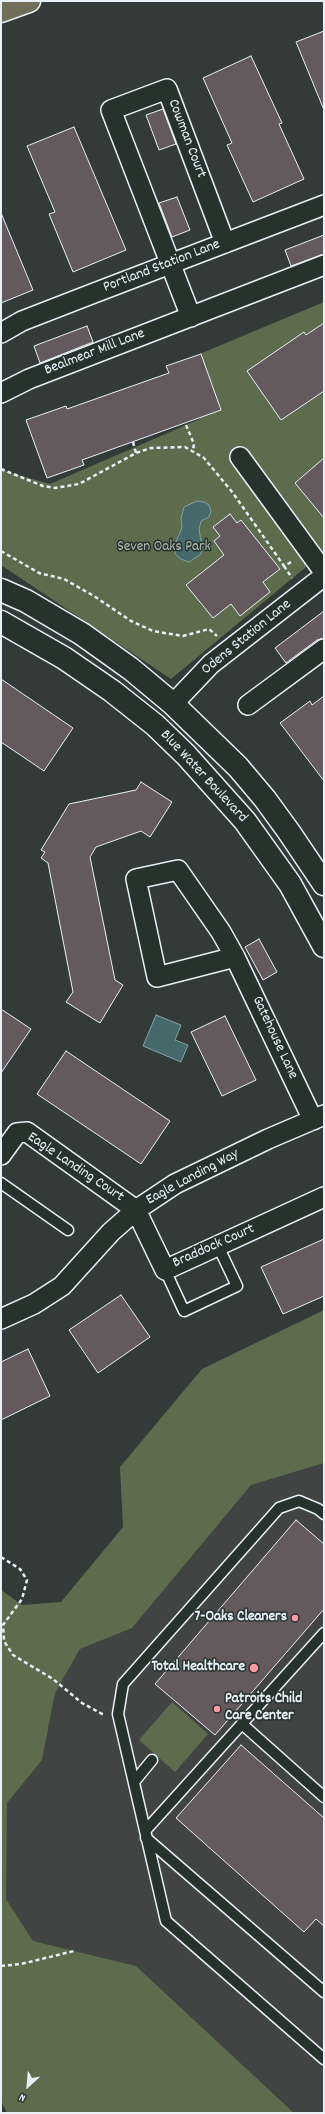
<!DOCTYPE html>
<html>
<head>
<meta charset="utf-8">
<style>
	body { margin:0 }
	#map { position:relative; width:325px; height:2114px; overflow:hidden; background:#323b37; font-family:Dekko,sans-serif }
	canvas { display:block }
	.frame { position:absolute; inset:0; border:2px solid #e8f1f8; pointer-events:none }
	.north { position:absolute; left:8px; top:2066px; width:40px; height:40px; -webkit-text-stroke:3px #26332d; paint-order:stroke; rotate:206deg; font-size:11px; font-weight:700; line-height:16px; text-align:center; color:#e8f1f8 }
	.north::after { content:''; display:block; margin:auto; width:14px; height:18px; background:#e8f1f8; clip-path:polygon(50% 0,100% 100%,50% 72%,0 100%) }
</style>
</head>
<body>
<div id="map">
<canvas width="325" height="2114"></canvas>
<div class="frame"></div>
<div class="north">N</div>
</div>
<script>
const g = document.querySelector('canvas').getContext('2d');
g.lineJoin = 'round';
function fill(path, color) {
  g.fillStyle = color;
  g.fill(path, 'evenodd');
}
function shape(rows) {
  const path = new Path2D();
  for (const r of rows) {
    path.moveTo(r[0], r[1]);
    for (let i = 2; i < r.length; i += 2) path.lineTo(r[i], r[i + 1]);
  }
  return path;
}
function strokePath(path, color, width, dash) {
  g.strokeStyle = color;
  g.lineWidth = width;
  g.lineCap = dash ? 'butt' : 'round';
  g.setLineDash(dash || []);
  g.stroke(path);
}
function write(font, color, halo, rows, align = 'center') {
  g.font = font + ' Dekko,sans-serif';
  g.lineWidth = 3;
  g.setLineDash([]);
  g.textBaseline = 'middle';
  g.strokeStyle = halo;
  g.fillStyle = color;
  for (const [text, x, y, turn = 0] of rows) {
    g.save();
    g.translate(x, y);
    g.rotate((+turn || 0) * Math.PI / 180);
    g.textAlign = isNaN(turn) ? turn : align;
    if (halo) g.strokeText(text, 0, 0);
    g.fillText(text, 0, 0);
    g.restore();
  }
}
const built = shape([
	[324,1463,324,2113,294,2113,136,1966,33,1941,6,1899,7,1803,42,1760,55,1693,80,1649,132,1628,251,1485]
]);
const green = shape([
	[324,302,324,552,171,679,1,565,1,470,50,484,200,419,202,353],
	[324,1310,324,1463,251,1485,132,1628,80,1649,55,1693,42,1760,7,1803,6,1899,33,1941,136,1966,294,2113,7,2113,1,2101,1,1590,22,1605,61,1602,123,1527,120,1467,202,1369],
	[172,1702,208,1734,175,1772,139,1740]
]);
const water = shape([
	[197,501,204,502,209,505,211,511,209,517,201,521,199,529,202,547,201,554,189,562,181,559,175,554,175,544,182,528,181,518,184,507,197,501],
	[156,1015,181,1025,175,1040,188,1045,181,1062,143,1046,156,1015]
]);
const building = shape([
	[324,31,324,110,296,42,324,31],
	[251,56,282,123,279,124,304,179,253,202,227,145,232,143,203,78,251,56],
	[163,109,176,144,159,150,146,115,163,109],
	[74,127,126,250,73,272,49,214,55,212,27,146,74,127],
	[177,197,190,230,172,237,159,203,177,197],
	[1,213,33,290,1,303,1,213],
	[324,235,324,254,291,266,285,250,324,235],
	[324,323,324,391,281,420,247,371,304,332,306,335,324,323],
	[87,326,93,342,40,363,34,346,87,326],
	[201,354,221,410,82,460,84,465,47,478,26,420,66,406,67,409,169,373,166,366,201,354],
	[324,458,324,518,295,483,324,458],
	[230,514,237,523,241,520,280,569,263,582,270,592,240,616,231,604,213,618,186,585,224,555,214,541,220,536,213,527,230,514],
	[324,611,324,638,317,640,286,663,275,648,324,611],
	[1,679,73,728,44,771,1,742,1,679],
	[324,696,324,781,280,723,310,701,312,705,324,696],
	[141,782,172,802,150,837,141,831,96,847,90,857,115,980,123,985,100,1023,66,1002,73,992,48,863,41,858,45,852,41,850,69,804,136,790,141,782],
	[259,939,277,972,263,980,245,947,259,939],
	[1,1009,31,1029,1,1073,1,1009],
	[225,1016,256,1080,222,1096,191,1032,225,1016],
	[66,1051,170,1121,141,1164,37,1094,66,1051],
	[324,1239,324,1296,283,1314,261,1267,324,1239],
	[121,1295,150,1337,98,1373,69,1330,121,1295],
	[28,1349,50,1396,1,1420,1,1362,28,1349],
	[296,1520,324,1544,324,1609,215,1735,155,1684,296,1520],
	[241,1745,324,1818,324,1926,316,1919,304,1932,176,1818,241,1745]
]);
const path = shape([
	[186,425,194,444,193,450],
	[133,442,136,453],
	[1,469,43,486,55,488,79,484,136,453,151,448,185,447,204,458,233,493,284,566,293,561],
	[1,551,39,573,64,579,94,596,131,621,153,631,183,636,209,629,217,636],
	[284,566,292,578],
	[1,1557,20,1569,27,1580,22,1599,3,1625,4,1641,13,1655,53,1679,82,1703,104,1715],
	[1,1966,21,1964,74,1951]
]);
const service = shape([
	[1,1183,68,1230],
	[165,1270,184,1311,237,1286,218,1246],
	[324,1514,318,1509,299,1501,279,1508,123,1684,118,1714,166,1921,324,2059],
	[242,1724,324,1797],
	[134,1782,152,1760],
	[145,1831,324,1633],
	[146,1838,324,1992]
]);
const minor = shape([
	[191,317,111,110,167,89,225,243],
	[1,333,22,321,89,295,324,205],
	[1,393,29,379,324,265],
	[240,457,324,572],
	[173,704,211,664,324,576],
	[248,705,324,649],
	[235,957,157,977,136,879,178,870,221,932,235,957,313,1120],
	[1,1155,17,1133,27,1132,136,1210,165,1270,324,1197],
	[1,1319,34,1304,62,1286,111,1232,136,1210,175,1184,268,1139,324,1115]
]);
const tertiary = shape([
	[1,590,26,601,82,634,131,669,173,704,238,767,265,799,289,832,324,884],
	[1,622,64,658,112,691,155,725,186,755,245,821,290,884,324,946]
]);
const motorway = shape([
	[1,11,29,1]
]);
const markers = [
	[295,1618,4,"#ff9aa2"],
	[254,1668,5,"#ff9aa2"],
	[217,1709,4,"#ff9aa2"]
];
const streetNames = [
	["Cowman Court",186,139,69],
	["Portland Station Lane",162,267,-21],
	["Bealmear Mill Lane",95,353,-21],
	["Odens Station Lane",247,638,-39],
	["Blue Water Boulevard",203,777,47],
	["Gatehouse Lane",274,1038,65],
	["Eagle Landing Court",75,1168,34],
	["Eagle Landing Way",193,1178,-28],
	["Braddock Court",214,1247,-24]
];
const parkNames = [
	["Seven Oaks Park",164,548]
];
const poiNames = [
	["7-Oaks Cleaners",287,1618],
	["Total Healthcare",245,1668],
	["Patroits Child",225,1700,"left"],
	["Care Center",225,1717,"left"]
];
fill(built, '#414442');
fill(green, '#5e6c4e');
fill(water, '#466a6c');
strokePath(water, '#87a0a4', 1);
fill(building, '#64595d');
strokePath(building, '#e8f1f8', 1);
strokePath(service, '#e8f1f8', 13);
strokePath(minor, '#e8f1f8', 22);
strokePath(tertiary, '#e8f1f8', 25);
strokePath(motorway, '#e8f1f8', 25);
strokePath(path, '#e8f1f8', 2.5, [4, 3]);
strokePath(service, '#26332d', 10);
strokePath(minor, '#26332d', 19);
strokePath(tertiary, '#26332d', 22);
strokePath(motorway, '#716e59', 22);
for (const [x, y, r, color] of markers) {
  const dot = new Path2D();
  dot.arc(x, y, r, 0, 2 * Math.PI);
  g.fillStyle = color;
  g.fill(dot);
  strokePath(dot, '#26332d', 1.5);
}
write('15px', '#e8f1f8', '#26332d', streetNames);
write('15px', '#b1bcb4', '#26332d', parkNames);
write('bold 15px', '#e8f1f8', '#26332d', poiNames, 'right');
</script>
</body>
</html>
